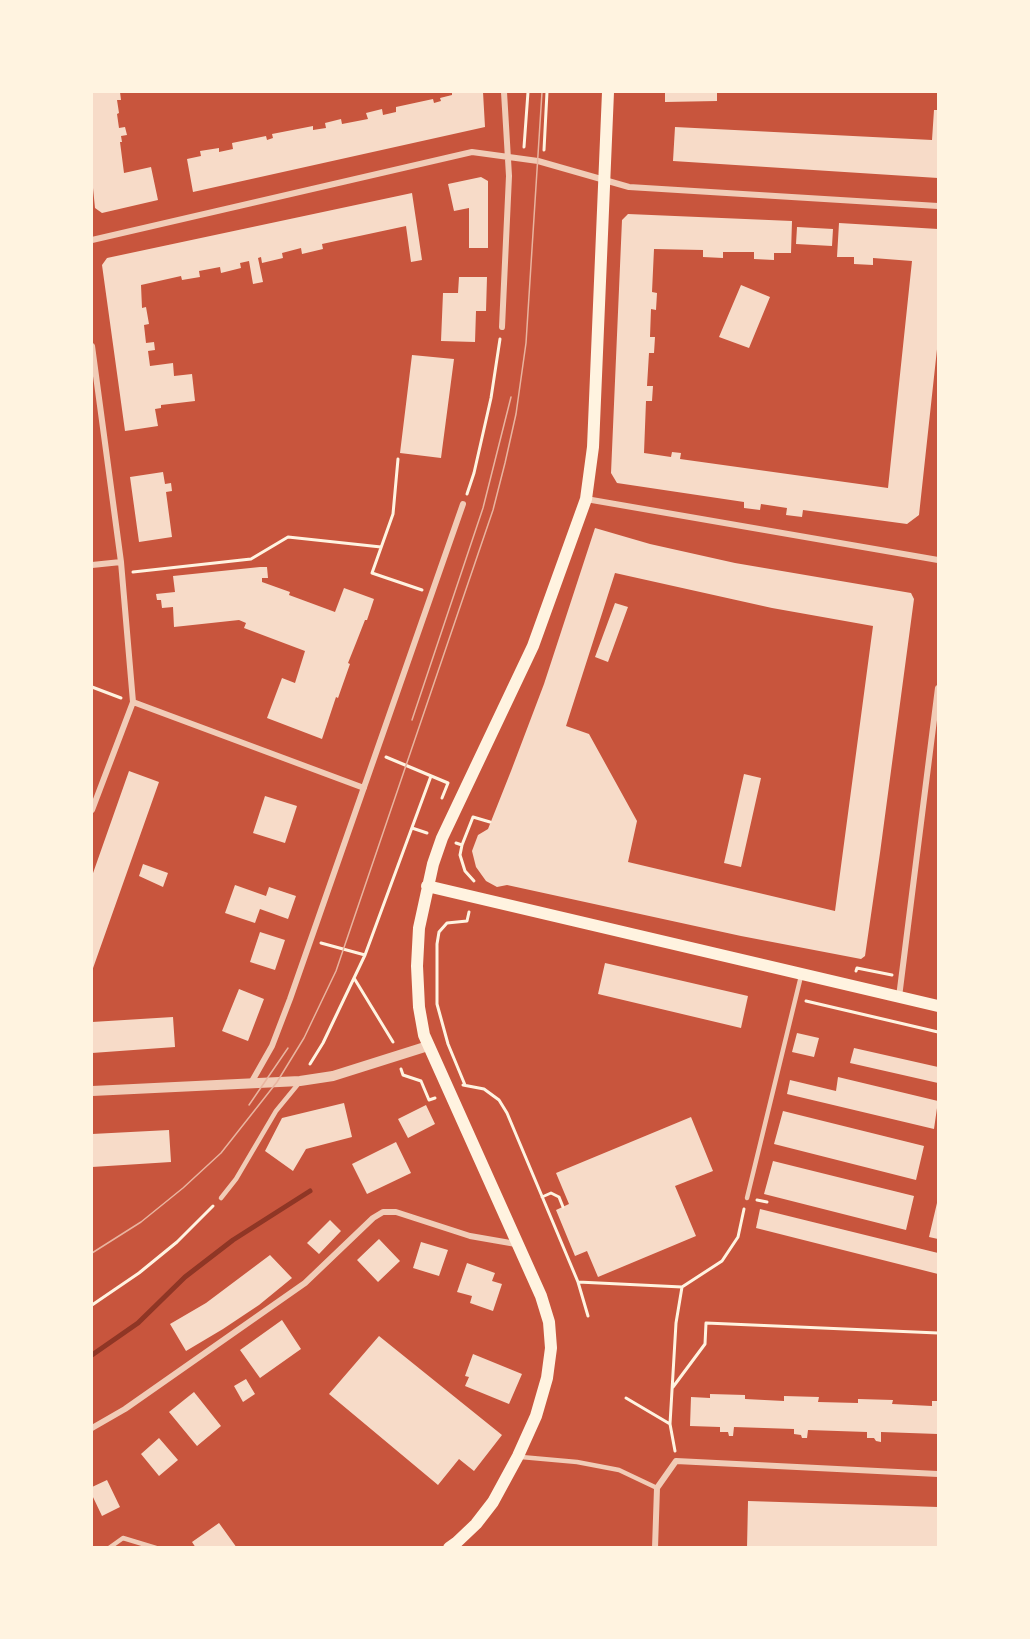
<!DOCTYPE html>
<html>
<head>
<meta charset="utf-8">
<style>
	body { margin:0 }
	#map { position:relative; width:1030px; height:1639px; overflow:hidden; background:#c8553d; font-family:"Sofia Sans Condensed",sans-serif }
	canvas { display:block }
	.frame { position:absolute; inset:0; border:93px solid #fff3e0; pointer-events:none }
</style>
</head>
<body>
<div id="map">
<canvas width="1030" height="1639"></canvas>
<div class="frame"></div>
</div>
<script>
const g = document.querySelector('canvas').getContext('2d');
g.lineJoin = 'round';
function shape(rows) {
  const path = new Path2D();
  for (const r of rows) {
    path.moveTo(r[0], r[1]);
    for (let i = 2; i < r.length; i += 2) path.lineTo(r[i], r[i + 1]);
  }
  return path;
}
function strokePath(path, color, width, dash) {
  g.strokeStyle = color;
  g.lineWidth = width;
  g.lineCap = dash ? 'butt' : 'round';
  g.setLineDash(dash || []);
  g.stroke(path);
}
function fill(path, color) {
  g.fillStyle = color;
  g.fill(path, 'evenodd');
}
const stream = shape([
	[92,1355,138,1323,185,1277,233,1240,310,1191]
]);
const building = shape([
	[92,92,120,92,121,100,117,100,119,113,117,114,119,128,125,127,127,135,121,136,122,142,120,142,124,173,151,167,158,200,102,213,95,208,92,178],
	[452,92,483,92,485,127,193,192,187,159,201,156,200,151,219,148,219,152,233,149,232,143,266,136,267,140,273,138,272,134,313,126,313,130,326,128,325,123,341,119,342,124,368,119,366,113,382,109,383,115,396,112,396,107,433,99,434,103,441,101,440,98,452,95],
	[665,92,717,92,717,101,665,102],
	[934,110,938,110,938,178,673,161,675,127,932,140],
	[481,177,488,181,488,248,469,248,469,208,454,211,448,184],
	[412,193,422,260,411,262,406,226,322,244,323,249,302,254,301,248,282,253,283,258,262,263,261,257,258,258,263,282,253,284,249,261,240,263,241,268,221,273,220,267,199,271,200,277,182,280,181,276,141,285,142,308,146,307,149,324,144,325,146,343,154,342,155,350,148,351,150,366,173,363,174,376,192,374,195,401,161,405,161,408,155,409,158,426,125,431,102,265,107,258],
	[628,214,792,221,791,253,774,253,774,260,754,259,754,252,723,252,723,258,703,257,703,250,654,249,652,292,657,293,656,310,651,309,650,337,655,337,654,353,649,353,647,386,653,386,652,401,646,401,644,453,671,457,672,452,681,453,680,459,888,488,912,261,873,258,873,265,854,264,854,257,837,257,839,223,938,229,938,340,919,515,907,524,803,510,802,517,786,515,787,508,761,504,760,510,744,508,744,502,617,483,611,473,622,220],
	[797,227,833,229,832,246,796,244],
	[459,277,487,277,486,311,476,311,475,342,441,341,443,293,458,293],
	[741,285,770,297,749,348,719,337],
	[412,355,454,359,441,458,400,453],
	[163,472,165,484,171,483,172,491,166,492,172,537,139,542,130,477],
	[595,528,650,544,735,563,911,593,914,599,880,853,865,956,861,959,741,936,507,885,497,887,486,881,476,867,472,851,478,835,488,829,511,771,544,684],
	[615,573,772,608,873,626,835,911,628,862,637,821,589,734,566,726],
	[260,567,267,567,268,578,262,578,262,582,290,592,289,595,335,612,344,588,374,599,367,620,365,620,356,643,348,663,350,664,338,698,336,697,322,739,267,718,282,678,295,683,305,651,244,628,246,623,239,620,174,627,173,607,162,608,161,600,157,600,156,594,175,592,173,576],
	[615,603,628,607,608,662,595,657],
	[129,771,159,782,92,971,92,876],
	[744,774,761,778,741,867,724,863],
	[265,796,297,806,285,843,253,833],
	[143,864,168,873,163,887,139,876],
	[235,885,266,896,269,887,296,896,288,919,260,909,255,923,225,913],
	[260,932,285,940,275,970,250,962],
	[605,963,748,996,741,1028,598,994],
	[239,989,264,999,248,1041,222,1031],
	[173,1017,175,1047,92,1053,92,1022],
	[797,1033,819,1038,814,1057,792,1052],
	[854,1048,938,1067,938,1083,850,1063],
	[838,1077,938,1101,934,1129,787,1094,790,1080,836,1091],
	[344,1103,352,1137,306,1149,293,1171,265,1151,282,1118],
	[426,1105,435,1124,408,1138,398,1119],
	[783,1111,924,1146,916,1180,774,1144],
	[691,1117,713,1171,675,1186,696,1236,598,1277,587,1251,575,1256,556,1210,569,1204,556,1173],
	[169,1130,171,1162,92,1167,92,1134],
	[396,1142,411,1173,367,1194,352,1164],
	[773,1161,914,1196,906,1230,764,1194],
	[937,1203,938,1204,938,1239,929,1237],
	[760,1209,938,1253,938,1274,756,1228],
	[330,1220,341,1231,319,1254,307,1243],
	[379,1239,400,1261,378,1282,357,1260],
	[421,1242,448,1250,439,1276,413,1268],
	[270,1255,292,1278,259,1305,223,1329,186,1351,170,1324,206,1303],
	[467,1263,495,1273,492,1281,502,1284,493,1311,470,1303,472,1296,457,1292],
	[282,1320,301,1349,260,1378,240,1350],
	[379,1336,502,1435,474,1471,459,1459,438,1485,329,1394],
	[473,1354,522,1374,509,1404,465,1386,469,1377,465,1376],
	[246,1379,255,1394,243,1402,234,1386],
	[194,1392,221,1426,197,1446,169,1412],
	[710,1394,745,1395,745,1399,784,1401,784,1396,819,1397,818,1402,858,1403,858,1399,893,1400,892,1404,932,1406,932,1401,938,1401,938,1434,881,1432,881,1442,876,1441,874,1438,867,1438,867,1432,808,1430,807,1438,802,1438,801,1435,794,1434,794,1429,734,1427,733,1436,729,1436,728,1432,720,1432,720,1427,690,1426,691,1397,710,1398],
	[159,1438,178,1460,159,1476,141,1454],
	[107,1480,120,1507,102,1516,92,1495,92,1487],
	[748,1501,938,1507,938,1548,747,1548],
	[219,1523,237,1548,196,1548,192,1542]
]);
const path = shape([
	[524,147,528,92],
	[544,150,547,92],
	[398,459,393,514,372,573,422,590],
	[467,494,474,473,491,398,500,339],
	[133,572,251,559,288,537,381,547],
	[92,687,121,698],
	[386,757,448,783,442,798],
	[412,828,427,833],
	[456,843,462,845,473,817,490,822],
	[462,845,460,855,465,871,474,881],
	[321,943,365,955],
	[856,971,857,968,892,975],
	[354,978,393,1042],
	[806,1001,938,1032],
	[310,1064,323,1043,365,955,431,776],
	[401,1069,403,1075,421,1081,429,1100,435,1098],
	[463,1085,484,1089,499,1100,507,1113,578,1282,682,1287],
	[465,1085,448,1044,437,1004,437,944,439,932,447,923,467,921,469,912],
	[542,1197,551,1193,559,1197,563,1207],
	[757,1200,767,1202],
	[578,1282,588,1316],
	[92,1305,139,1273,177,1242,213,1206],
	[673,1387,705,1344,706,1323,938,1333],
	[626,1398,670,1424],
	[675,1451,670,1424,676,1323,682,1287,722,1261,738,1237,744,1209]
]);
const service = shape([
	[221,1198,236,1179,276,1111,299,1083],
	[747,1198,801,976],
	[521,1457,577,1462,619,1470,657,1488],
	[109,1548,123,1538,156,1548]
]);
const minor = shape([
	[92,240,472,152,538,161,629,187,938,206],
	[502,327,509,176,504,92],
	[92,346,121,562,133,702,92,810],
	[586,499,938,560],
	[92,565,121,562],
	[133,702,364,788],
	[899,997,938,688],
	[251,1083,272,1046,290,999,463,504],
	[92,1428,125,1409,305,1283,373,1218,383,1212,396,1212,470,1236,516,1244],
	[655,1548,657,1488,676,1461,938,1474]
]);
const tertiary = shape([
	[92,1091,300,1081,333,1076,428,1046]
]);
const secondary = shape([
	[427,886,938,1006],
	[449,1548,456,1543,476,1524,493,1502,518,1456,536,1416,547,1378,551,1348,549,1322,541,1296,424,1035,419,1007,417,966,419,928,433,864,442,838,533,646,586,499,593,447,608,92]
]);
const tram = shape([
	[412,720,483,508,511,397],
	[249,1105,288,1048],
	[92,1253,141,1222,183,1188,221,1153,277,1082,304,1038,336,971,493,510,505,463,516,414,526,343,542,92]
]);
strokePath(stream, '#8f3625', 5);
fill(building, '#f7dbc8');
strokePath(path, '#fff3e0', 3);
strokePath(service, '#f1ccb7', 4.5);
strokePath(minor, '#f1ccb7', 6);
strokePath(tertiary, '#f1ccb7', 10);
strokePath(secondary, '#fff3e0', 12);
strokePath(tram, '#e9b49f', 1.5);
</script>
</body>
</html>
